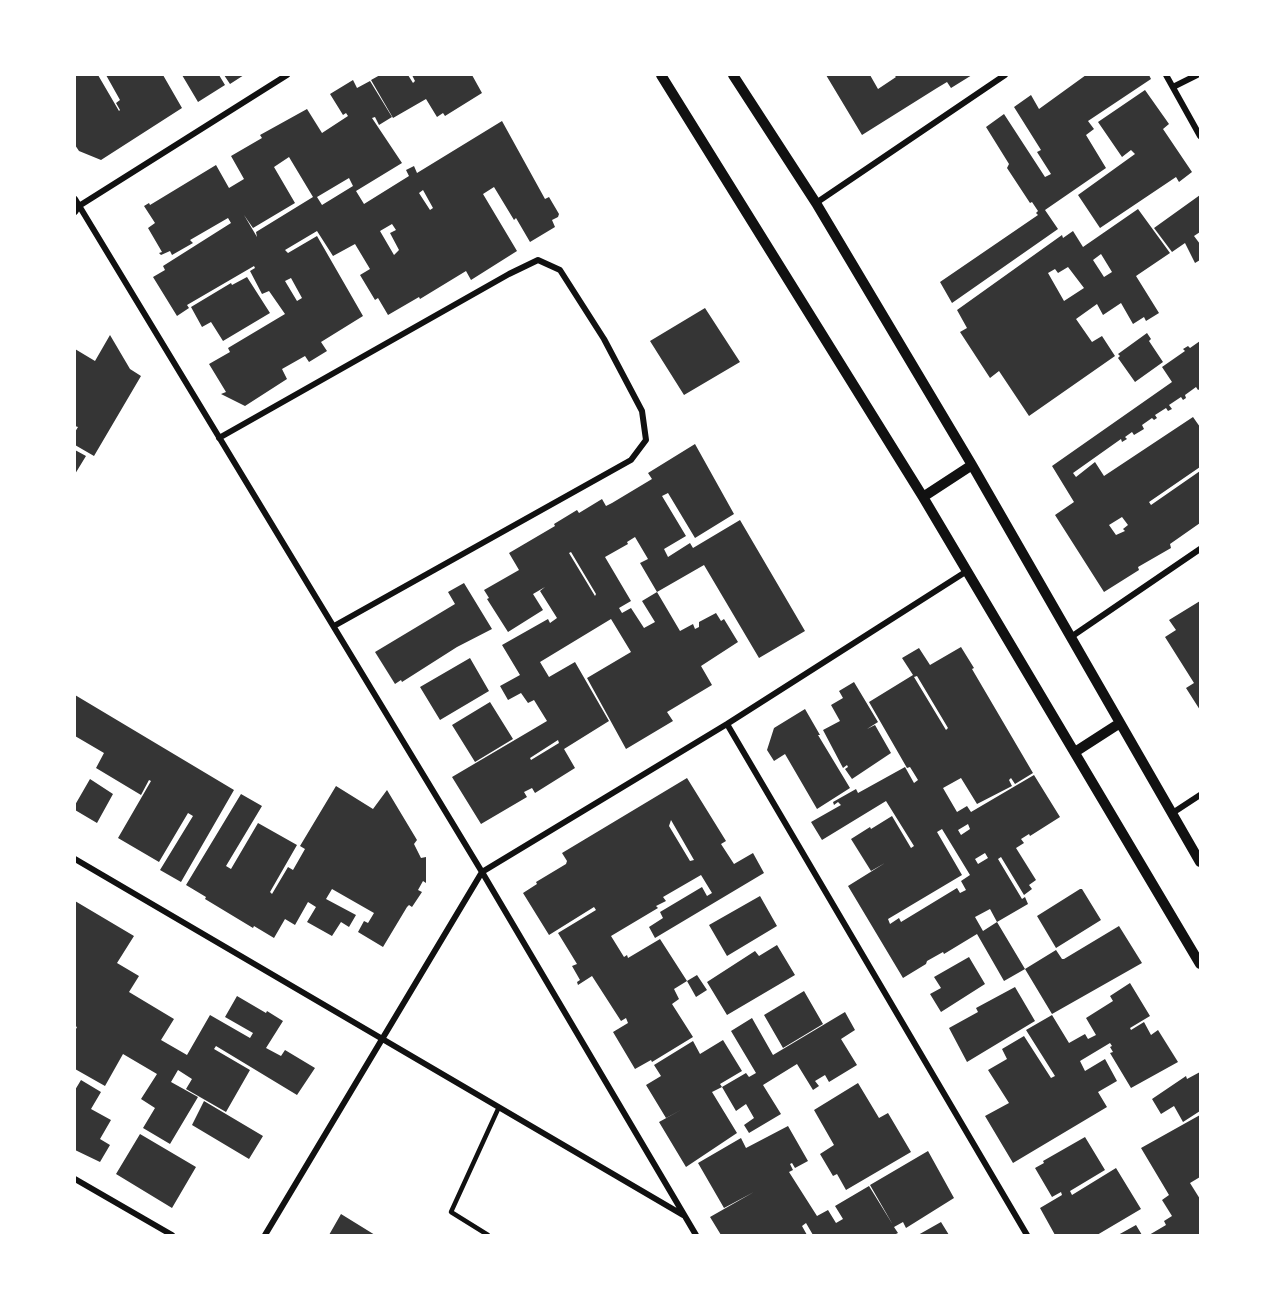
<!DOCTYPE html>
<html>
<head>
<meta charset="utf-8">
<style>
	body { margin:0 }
	#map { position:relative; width:1275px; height:1310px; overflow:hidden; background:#fff; font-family:"PT Sans Narrow",sans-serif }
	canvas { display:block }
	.frame { position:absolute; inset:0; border:76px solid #fff; pointer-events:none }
</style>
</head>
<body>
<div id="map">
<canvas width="1275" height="1310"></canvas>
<div class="frame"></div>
</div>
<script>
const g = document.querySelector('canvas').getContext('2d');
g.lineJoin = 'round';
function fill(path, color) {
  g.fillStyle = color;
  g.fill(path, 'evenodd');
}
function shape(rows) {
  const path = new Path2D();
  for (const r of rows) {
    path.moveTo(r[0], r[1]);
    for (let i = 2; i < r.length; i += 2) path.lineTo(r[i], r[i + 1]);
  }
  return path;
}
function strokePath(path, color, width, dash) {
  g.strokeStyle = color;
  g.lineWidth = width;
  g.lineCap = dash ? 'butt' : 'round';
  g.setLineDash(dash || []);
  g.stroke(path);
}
const building = shape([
	[75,75,98,75,119,111,120,110,116,103,120,100,106,75,163,75,182,108,101,160,79,151,75,145],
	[182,75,219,75,225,85,198,102],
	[224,75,244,75,230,84],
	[380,75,408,75,413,83,415,81,412,75,472,75,482,93,445,116,443,113,437,117,426,99,393,118,371,80],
	[826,75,870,75,878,89,896,77,894,75,972,75,951,88,947,82,937,88,862,135],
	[1086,75,1149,75,1151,79,1088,121,1094,129,1086,135,1106,168,1045,210,1058,229,952,303,940,282,1038,215,1036,213,1038,211,1032,202,1030,203,1007,168,1009,164,986,127,1004,114,1045,177,1051,174,1037,152,1041,150,1014,107,1031,95,1039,109],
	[353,80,357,88,370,81,392,117,379,125,375,117,372,118,402,163,356,191,364,204,409,176,406,170,414,166,417,173,502,121,545,199,549,197,559,214,558,217,552,220,555,227,530,242,516,218,514,220,494,187,483,194,517,251,471,280,466,271,420,299,419,297,388,315,378,298,375,300,360,275,370,269,355,244,333,256,317,231,285,250,288,253,317,236,363,316,321,342,327,351,309,362,305,356,282,369,287,379,245,406,221,394,226,392,209,364,230,352,228,348,285,314,269,291,262,294,250,271,255,268,254,266,187,305,189,308,177,316,153,277,165,270,163,266,231,223,228,218,190,240,193,243,172,255,170,251,161,255,159,253,162,252,148,228,155,223,144,206,149,203,150,205,216,165,229,188,244,179,231,156,262,138,260,135,307,109,322,133,348,116,346,113,343,115,330,94],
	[289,157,313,197,256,232,257,237,244,215,253,228,295,203,274,167],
	[349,178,353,186,322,205,317,197],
	[423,190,433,208,430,210,419,193],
	[392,224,396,230,390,233,399,250,394,255,380,231],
	[291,278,302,298,297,301,285,281],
	[1145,90,1169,124,1163,129,1192,172,1179,182,1176,177,1100,228,1078,195,1135,154,1131,150,1122,157,1098,122],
	[1200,195,1200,232,1194,236,1200,244,1200,260,1195,263,1185,243,1172,252,1154,228],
	[1138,209,1170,253,1136,276,1159,313,1146,321,1144,317,1133,324,1121,303,1103,315,1097,304,1076,319,1092,342,1102,336,1115,356,1029,416,999,371,990,378,960,332,967,328,957,310,1062,235,1063,238,1073,231,1083,247],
	[1101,254,1112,272,1104,277,1093,260],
	[1068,267,1084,288,1064,301,1048,273,1055,269,1058,273],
	[247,277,270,313,223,341,211,322,202,327,191,307,231,283,232,285],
	[705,308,740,362,684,395,650,341],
	[1147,333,1151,339,1149,341,1163,362,1135,382,1118,358,1120,356,1118,354],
	[110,335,130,369,141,376,94,456,75,445,75,432,78,427,75,426,75,349,95,361],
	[1200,341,1200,389,1198,390,1196,387,1185,395,1186,398,1183,400,1181,397,1169,405,1172,409,1168,411,1166,408,1155,415,1157,418,1154,420,1152,418,1142,425,1144,429,1134,435,1132,432,1125,437,1127,439,1122,442,1121,439,1073,473,1076,477,1095,462,1104,476,1193,417,1200,427,1200,467,1149,502,1151,505,1200,471,1200,523,1170,544,1171,548,1138,567,1139,570,1104,592,1055,515,1074,502,1052,466,1172,382,1162,367,1185,351,1183,349,1188,346,1190,348],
	[1122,517,1128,525,1123,529,1125,531,1116,535,1109,525],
	[695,444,734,514,695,538,668,493,662,496,686,536,664,549,668,557,690,543,693,548,740,520,805,631,759,658,704,565,657,592,680,631,693,624,695,629,699,627,699,622,716,613,721,621,724,619,738,642,701,666,712,685,667,712,673,721,626,749,587,678,631,652,611,619,540,662,549,677,575,662,609,721,564,749,575,768,535,793,532,788,524,792,527,797,481,824,452,777,547,721,534,700,528,703,521,693,508,700,500,686,520,675,502,645,548,619,550,623,557,618,540,591,545,587,533,594,543,610,508,632,487,599,489,598,484,590,519,570,509,553,555,526,554,524,577,510,579,513,602,499,606,506,612,503,652,479,648,473],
	[635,537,648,559,640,563,657,592,642,601,655,622,644,628,631,608,622,613,619,608,631,601,605,557,628,544,627,542],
	[571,552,596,594,595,596,569,553],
	[558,740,559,743,531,760,530,758],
	[75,450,86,456,75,474],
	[464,583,492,629,457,647,402,682,401,680,395,684,375,652,455,604,448,592],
	[1200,601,1200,710,1186,688,1194,683,1165,637,1176,630,1169,620],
	[961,647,974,668,972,669,1033,773,1015,784,1011,778,1009,780,1012,786,977,804,961,778,943,788,957,812,967,806,971,812,1034,775,1060,817,1030,836,1029,834,1021,839,1024,843,1016,848,1036,880,1029,885,1032,889,1024,895,1001,857,998,859,1022,899,1025,897,1028,904,997,922,990,909,975,917,983,931,997,922,1025,969,1004,981,977,934,944,954,943,952,927,961,926,964,903,978,848,886,885,863,871,871,851,839,870,827,871,829,892,816,911,848,914,846,886,801,822,840,811,822,841,805,838,802,834,805,833,802,856,789,858,793,905,767,914,783,918,780,910,767,907,768,869,702,913,675,902,658,919,648,930,665],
	[917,676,948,728,946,730,914,677],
	[968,824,970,829,961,835,958,830],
	[942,829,970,875,961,881,966,890,960,893,957,888,901,922,899,918,890,924,888,919,962,875,937,832],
	[985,853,988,858,978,864,975,859],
	[470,658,489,691,440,720,420,687],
	[854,682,878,722,867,729,875,725,891,753,852,779,845,769,848,767,847,765,843,768,823,730,840,721,831,705,843,698,839,691],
	[75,695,234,790,181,882,160,870,193,816,188,813,159,862,118,838,151,781,149,780,141,795,96,768,104,753,75,736],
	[490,702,513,739,475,762,452,725],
	[805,709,820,735,818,735,850,788,817,809,785,754,774,761,767,750,774,728],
	[687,778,726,841,721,844,734,864,753,853,764,873,655,938,649,927,663,918,660,912,702,887,707,896,712,893,701,875,663,897,666,901,656,906,658,908,611,936,624,957,627,955,628,958,660,939,687,981,674,989,679,999,672,1004,693,1037,652,1062,651,1060,635,1069,613,1032,628,1023,626,1018,621,1021,592,976,578,985,577,982,580,980,572,966,577,964,558,933,596,910,594,907,549,935,523,893,537,884,536,882,566,864,567,861,562,853],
	[671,820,694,860,690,861,669,826],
	[90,779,113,794,97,823,75,810,75,805],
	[336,786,373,809,387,790,417,840,414,844,421,858,426,857,426,883,423,881,418,890,422,892,412,907,409,905,407,907,383,947,358,932,364,921,368,923,374,913,332,889,326,899,356,915,349,927,341,922,332,936,307,922,316,907,308,902,295,925,285,919,274,938,254,926,253,928,205,899,206,897,186,885,241,794,262,806,226,866,231,869,258,823,297,845,270,892,272,894,288,867,293,870,305,849,300,846],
	[1080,889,1082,889,1101,920,1056,948,1037,916],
	[760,896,777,926,727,956,709,925],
	[75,901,134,936,117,963,139,976,129,992,174,1019,161,1040,187,1055,210,1015,250,1038,253,1033,225,1017,237,996,266,1013,267,1011,283,1021,266,1048,281,1056,285,1050,315,1068,297,1095,216,1046,214,1049,250,1070,226,1112,186,1089,192,1079,178,1070,171,1082,198,1097,170,1144,143,1128,155,1108,141,1099,157,1074,123,1054,105,1086,75,1069,75,1031,77,1027,75,1026],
	[1119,926,1142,963,1052,1014,1025,969,1056,950,1062,959,1064,959],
	[777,945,795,975,727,1015,707,982,755,951,759,956],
	[969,957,985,984,941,1012,930,994,941,988,934,977],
	[697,975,707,990,696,997,687,981],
	[1130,983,1150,1016,1130,1028,1131,1030,1144,1022,1151,1035,1158,1030,1178,1062,1131,1088,1110,1053,1113,1052,1110,1047,1112,1046,1110,1043,1080,1061,1085,1071,1105,1059,1117,1081,1098,1092,1107,1107,1013,1163,985,1116,1009,1103,988,1070,1007,1059,1002,1049,1024,1036,1051,1078,1055,1076,1026,1030,1052,1015,1069,1043,1085,1034,1088,1039,1096,1035,1086,1018,1113,1001,1110,996],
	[1015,987,1035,1021,967,1062,949,1028,978,1012,976,1008],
	[804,991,823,1024,783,1048,764,1015],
	[845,1012,855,1030,841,1039,857,1065,829,1082,825,1075,815,1081,819,1086,813,1090,797,1064,763,1085,781,1114,749,1133,744,1125,754,1118,746,1104,736,1111,722,1087,746,1073,749,1077,756,1073,731,1031,752,1018,773,1055],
	[723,1040,742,1071,720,1084,722,1087,712,1092,737,1133,686,1167,659,1122,681,1110,666,1118,646,1085,661,1076,654,1065,693,1041,700,1054],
	[1200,1072,1200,1111,1183,1122,1174,1106,1161,1114,1152,1099,1186,1076,1187,1079],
	[81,1080,101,1092,91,1109,111,1120,100,1139,110,1145,100,1162,75,1150,75,1090],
	[858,1083,879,1118,888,1113,911,1152,846,1190,837,1174,833,1176,820,1154,834,1145,814,1110],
	[204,1101,263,1136,249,1159,192,1125],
	[1200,1115,1200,1177,1190,1183,1200,1199,1200,1235,1149,1235,1166,1225,1164,1221,1172,1216,1162,1200,1169,1195,1141,1148],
	[788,1126,808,1161,795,1168,792,1163,790,1164,793,1170,789,1172,817,1216,828,1210,836,1223,843,1219,835,1206,869,1186,893,1225,870,1185,928,1151,954,1198,906,1228,903,1222,894,1227,898,1233,894,1235,813,1235,806,1223,802,1226,807,1235,721,1235,710,1217,754,1192,724,1208,698,1163,741,1138,746,1148],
	[140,1134,196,1167,172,1208,116,1174],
	[1085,1137,1105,1170,1070,1191,1072,1195,1116,1168,1141,1209,1097,1235,1055,1235,1040,1208,1062,1195,1061,1192,1052,1197,1035,1168,1044,1163,1043,1161],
	[341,1214,375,1235,329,1235],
	[941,1222,949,1235,918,1235],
	[1136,1225,1142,1235,1118,1235]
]);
const service = shape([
	[488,1235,451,1212,499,1107]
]);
const minor = shape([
	[1166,75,1200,136],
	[1173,87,1197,75],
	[75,199,482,872,696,1235],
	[816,203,1005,75],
	[75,212,79,206,287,75],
	[219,438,509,274,538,260,560,270,604,339,642,411,646,440,631,460,334,626],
	[1071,637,1200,549],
	[727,724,1027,1235],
	[1171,814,1200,795],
	[75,859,683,1215],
	[75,1179,172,1235],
	[265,1235,482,872,727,724,967,571]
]);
const tertiary = shape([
	[661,75,923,497,1200,964],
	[733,75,816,203,972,465,1200,862],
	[923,497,972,465],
	[1075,752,1120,723]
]);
fill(building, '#353535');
strokePath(service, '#111', 4.5);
strokePath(minor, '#111', 6);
strokePath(tertiary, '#111', 10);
</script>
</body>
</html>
